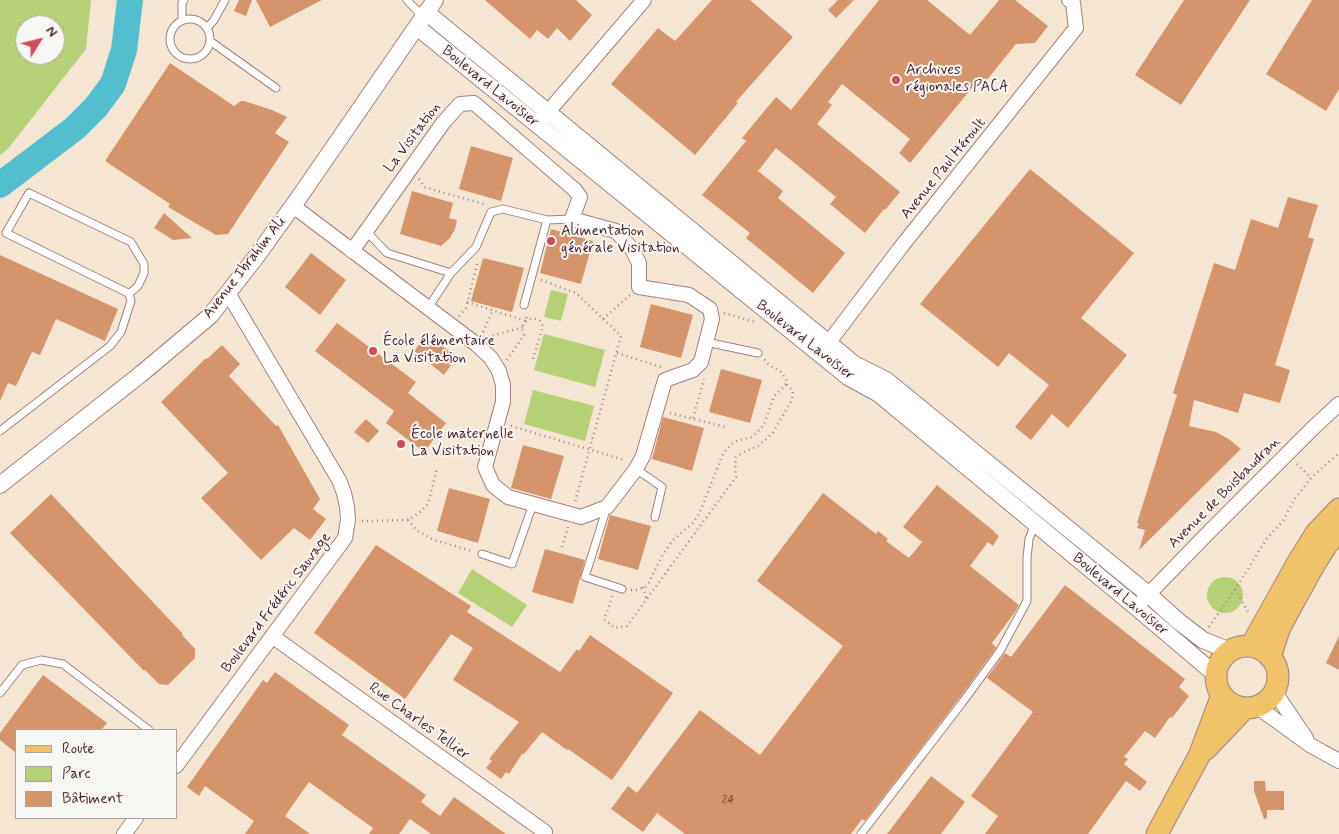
<!DOCTYPE html>
<html>
<head>
<meta charset="utf-8">
<style>
	body { margin:0 }
	#map { position:relative; width:1339px; height:834px; overflow:hidden; background:#f5e6d4; font-family:Mynerve,sans-serif }
	canvas { display:block }
	.legend { position:absolute; left:15px; top:729px; width:162px; height:90px; box-sizing:border-box; background:#f6f6f2; border:1px solid #b1a0a2; margin:0; padding:6px 9px; list-style:none; font-size:15px; color:#4a1f2b }
	.legend li { display:flex; align-items:center; gap:10px; height:25px }
	.legend b { width:25px; border:1px solid #b1a0a2 }
	.north { position:absolute; left:15px; top:15px; width:50px; height:50px; box-sizing:border-box; background:#f6f6f2; border:1px solid #b1a0a2; border-radius:50%; rotate:54deg; font-size:14px; font-weight:700; line-height:20px; text-align:center; color:#4a1f2b }
	.north::after { content:''; display:block; margin:auto; width:18px; height:22px; background:#d1495b; clip-path:polygon(50% 0,100% 100%,50% 72%,0 100%) }
</style>
</head>
<body>
<div id="map">
<canvas width="1339" height="834"></canvas>
<ul class="legend">
<li><b style="height:6px;background:#f0c369"></b>Route</li>
<li><b style="height:14px;background:#b6d075"></b>Parc</li>
<li><b style="height:14px;background:#d6946b"></b>Bâtiment</li>
</ul>
<div class="north">N</div>
</div>
<script>
const g = document.querySelector('canvas').getContext('2d');
g.lineJoin = 'round';
function fill(path, color) {
  g.fillStyle = color;
  g.fill(path, 'evenodd');
}
function shape(rows) {
  const path = new Path2D();
  for (const r of rows) {
    if (r.length === 3) {
      path.moveTo(r[0] + r[2], r[1]);
      path.arc(r[0], r[1], r[2], 0, 2 * Math.PI);
      continue;
    }
    path.moveTo(r[0], r[1]);
    for (let i = 2; i < r.length; i += 2) path.lineTo(r[i], r[i + 1]);
  }
  return path;
}
function strokePath(path, color, width, dash) {
  g.strokeStyle = color;
  g.lineWidth = width;
  g.lineCap = dash ? 'butt' : 'round';
  g.setLineDash(dash || []);
  g.stroke(path);
}
function write(font, color, halo, rows, align = 'center') {
  g.font = font + ' Mynerve,sans-serif';
  g.lineWidth = 4;
  g.setLineDash([]);
  g.textBaseline = 'middle';
  g.strokeStyle = halo;
  g.fillStyle = color;
  for (const [text, x, y, turn = 0] of rows) {
    g.save();
    g.translate(x, y);
    g.rotate((+turn || 0) * Math.PI / 180);
    g.textAlign = isNaN(turn) ? turn : align;
    if (halo) g.strokeText(text, 0, 0);
    g.fillText(text, 0, 0);
    g.restore();
  }
}
const green = shape([
	[0,0,91,0,86,49,7,150,0,155],
	[25,25,55,25,55,55,25,55],
	[551,290,568,294,561,321,544,317],
	[544,334,605,350,595,387,534,370],
	[533,390,594,406,585,441,524,424],
	[472,569,527,605,512,627,458,593],
	[1225,595,18]
]);
const river = shape([
	[0,185,75,128,96,107,113,84,124,50,130,0]
]);
const building = shape([
	[239,0,252,0,246,16,234,11],
	[256,0,322,0,270,27],
	[485,0,576,0,592,15,570,41,557,28,548,39,537,30,530,39],
	[712,0,750,0,793,37,736,102,738,103,695,155,611,84,658,28,675,41],
	[838,0,854,0,836,18,828,10],
	[879,0,927,0,970,35,999,0,1015,0,1048,26,1035,43,1016,44,986,81,981,77,910,163,899,153,910,139,842,84,828,102,832,105,817,124,900,192,885,210,884,209,865,233,830,204,836,197,776,148,758,171,783,191,778,198,845,253,813,293,746,238,750,233,702,195,746,141,742,138,776,97,791,110],
	[1184,0,1250,0,1181,105,1135,75],
	[1312,0,1339,0,1339,89,1326,111,1266,74],
	[170,63,234,106,241,101,244,101,272,110,287,117,275,133,289,142,228,234,216,235,168,207,170,204,105,161],
	[471,146,513,158,501,201,459,189],
	[1030,169,1134,253,1081,318,1127,355,1068,428,1052,414,1031,440,1015,427,1049,385,1009,353,998,367,920,304],
	[412,191,453,203,449,218,457,220,455,229,450,238,441,246,400,234],
	[1288,197,1318,205,1308,237,1314,239,1275,365,1290,370,1280,403,1244,393,1238,413,1194,400,1189,426,1216,432,1230,440,1241,449,1139,550,1145,530,1137,528,1139,523,1137,523,1177,395,1173,393,1214,263,1235,270,1251,219,1278,228],
	[164,213,192,238,173,240,154,228],
	[551,229,593,241,581,284,540,273],
	[311,253,346,280,320,315,285,287],
	[0,255,118,309,105,341,56,319,40,355,32,352,16,386,8,383,0,401],
	[483,258,524,268,512,312,471,301],
	[651,304,693,315,681,358,640,347],
	[337,323,416,382,408,393,446,423,424,452,386,423,394,411,315,351],
	[427,335,457,357,444,375,414,351],
	[222,345,240,364,229,376,276,426,278,425,320,499,313,509,326,519,310,540,294,528,261,560,201,498,228,473,161,402,206,358,207,359],
	[721,369,762,380,750,423,709,412],
	[663,417,704,428,692,471,652,459],
	[366,419,379,431,368,443,354,432],
	[523,445,564,456,551,499,511,488],
	[937,485,995,532,994,532,999,536,993,546,988,542,970,566,1019,605,1015,612,992,643,996,647,996,648,958,700,865,821,862,819,851,834,685,834,657,813,643,832,611,809,628,786,637,793,700,710,760,755,843,646,757,581,823,493,876,534,878,531,888,539,886,541,909,558,922,542,903,527],
	[449,488,490,499,478,543,437,531],
	[51,494,183,634,182,635,195,649,195,658,168,685,159,684,145,670,144,671,10,533],
	[610,515,651,526,638,570,598,559],
	[376,545,471,606,467,612,560,672,577,649,579,651,590,635,673,693,612,780,568,749,567,750,542,732,524,754,522,754,509,774,506,772,501,779,486,768,492,761,489,759,519,722,453,680,473,648,451,634,405,699,314,633],
	[545,549,585,560,573,604,532,592],
	[1065,585,1185,679,1179,687,1189,696,1172,718,1170,717,1155,738,1145,731,1124,757,1128,759,1124,764,1147,782,1140,791,1126,781,1088,834,985,834,998,816,971,796,1033,712,987,678,1005,653,1011,657],
	[1339,636,1339,670,1326,663],
	[275,672,349,725,342,735,426,795,421,802,440,816,454,797,506,834,431,834,410,819,399,834,369,834,373,828,309,782,285,816,310,834,245,834,254,821,205,786,199,796,187,787,263,680,267,683],
	[43,675,107,723,101,730,16,730,16,753,0,740,0,733],
	[931,776,965,802,941,834,887,834],
	[1254,781,1265,781,1266,791,1284,791,1284,810,1267,810,1267,818,1264,819,1254,791]
]);
const path = shape([
	[419,179,424,187,484,204],
	[541,280,576,293,621,336,575,502],
	[467,302,526,321,527,314],
	[724,313,755,322],
	[459,316,466,308,478,261],
	[603,319,630,295],
	[483,332,493,310],
	[488,337,523,327],
	[617,353,661,367],
	[507,360,524,335,522,329,524,323,529,319,536,319,540,321,543,326,532,362],
	[670,413,725,427],
	[693,418,704,379],
	[511,426,625,460],
	[1297,464,1311,478],
	[408,520,416,530,434,540,472,551],
	[362,521,408,520,419,513,428,504,437,469],
	[562,547,568,527],
	[643,587,646,598],
	[1235,589,1249,614],
	[631,590,637,590,647,586,663,554,673,540,693,523,700,512,722,456,730,445,737,441,752,437,764,425,774,396,784,387,787,381,781,372,769,365,764,359],
	[612,596,608,610,604,619,615,628,627,626,736,477,735,466,736,457,744,452,758,446,772,434,792,400,793,391,786,384],
	[1209,627,1240,582,1267,538,1283,521,1294,500,1311,478,1339,453]
]);
const service = shape([
	[407,0,423,17],
	[190,39,20],
	[182,20,182,3,184,0],
	[207,28,214,20,225,0],
	[210,41,276,88],
	[366,231,387,253,451,273,476,247,491,212,503,209,547,220,572,219],
	[524,305,547,220],
	[428,308,451,273],
	[706,342,758,353],
	[0,431,110,346,121,332,131,301,129,294,126,292,6,233,29,193,131,242,144,264,144,273,138,286,129,294],
	[636,469,662,487,655,517],
	[607,507,585,577,622,589],
	[482,554,512,564,533,504],
	[0,693,22,665,41,660,63,664,149,730],
	[861,834,962,703,1000,651,1027,601,1027,558,1029,539,1035,524]
]);
const minor = shape([
	[542,119,644,0],
	[293,206,476,344,491,358,499,371,503,385,503,402,485,467,493,485,508,497,581,517,607,507,636,469,643,456,665,380,693,370,701,362,712,319,710,309,689,295,639,287,639,263,632,249,616,231,572,219,580,197,575,190,474,103,460,104,443,123,352,251],
	[823,350,901,247,1076,28,1073,3,1069,0],
	[1142,601,1206,535,1314,427,1339,404],
	[272,636,545,832,544,834],
	[1274,691,1306,738],
	[1256,706,1310,745,1339,761],
	[176,766,345,538,348,520,347,507,344,493,339,480,228,293],
	[124,834,136,818]
]);
const tertiary = shape([
	[426,12,854,364,886,380,1148,594,1178,621,1203,640,1230,651],
	[417,27,848,377,879,394,1136,607,1216,675],
	[0,485,141,374,210,316,256,257,300,196,435,0]
]);
const primary = shape([
	[1251,646,1298,562,1316,533,1339,509],
	[1247,677,31],
	[1270,657,1280,627,1313,567,1328,543,1339,532],
	[1206,749,1245,708],
	[1157,834,1199,756,1222,695]
]);
const markers = [
	[896,80,5,"#d1495b"],
	[551,241,5,"#d1495b"],
	[373,351,5,"#d1495b"],
	[401,444,5,"#d1495b"]
];
const numberNames = [
	["24",728,800]
];
const poiNames = [
	["Archives",906,71],
	["régionales PACA",906,88],
	["Alimentation",561,232],
	["générale Visitation",561,249],
	["École élémentaire",383,342],
	["La Visitation",383,359],
	["École maternelle",411,435],
	["La Visitation",411,452]
];
const streetNames = [
	["Boulevard Lavoisier",490,87,39],
	["La Visitation",413,138,-53],
	["Avenue Paul Héroult",944,169,-51],
	["Avenue Ibrahim Ali",245,268,-52],
	["Boulevard Lavoisier",805,341,38],
	["Avenue de Boisbaudran",1225,493,-45],
	["Boulevard Lavoisier",1120,595,40],
	["Boulevard Frédéric Sauvage",277,603,-53],
	["Rue Charles Tellier",419,722,36]
];
fill(green, '#b6d075');
strokePath(river, '#53bfce', 26);
fill(building, '#d6946b');
strokePath(service, '#a08280', 9);
strokePath(minor, '#a08280', 16);
strokePath(tertiary, '#a08280', 18);
strokePath(primary, '#a08280', 23);
strokePath(path, '#a08280', 2.5, [1, 4]);
strokePath(service, '#fff', 7);
strokePath(minor, '#fff', 14);
strokePath(tertiary, '#fff', 16);
strokePath(primary, '#f0c369', 21);
for (const [x, y, r, color] of markers) {
  const dot = new Path2D();
  dot.arc(x, y, r, 0, 2 * Math.PI);
  g.fillStyle = color;
  g.fill(dot);
  strokePath(dot, '#f6f6f2', 2);
}
write('12px', '#6d3c3b', null, numberNames);
write('15px', '#4a1f2b', '#f6f6f2', poiNames, 'left');
write('15px', '#4a1f2b', '#f6f6f2', streetNames);
</script>
</body>
</html>
